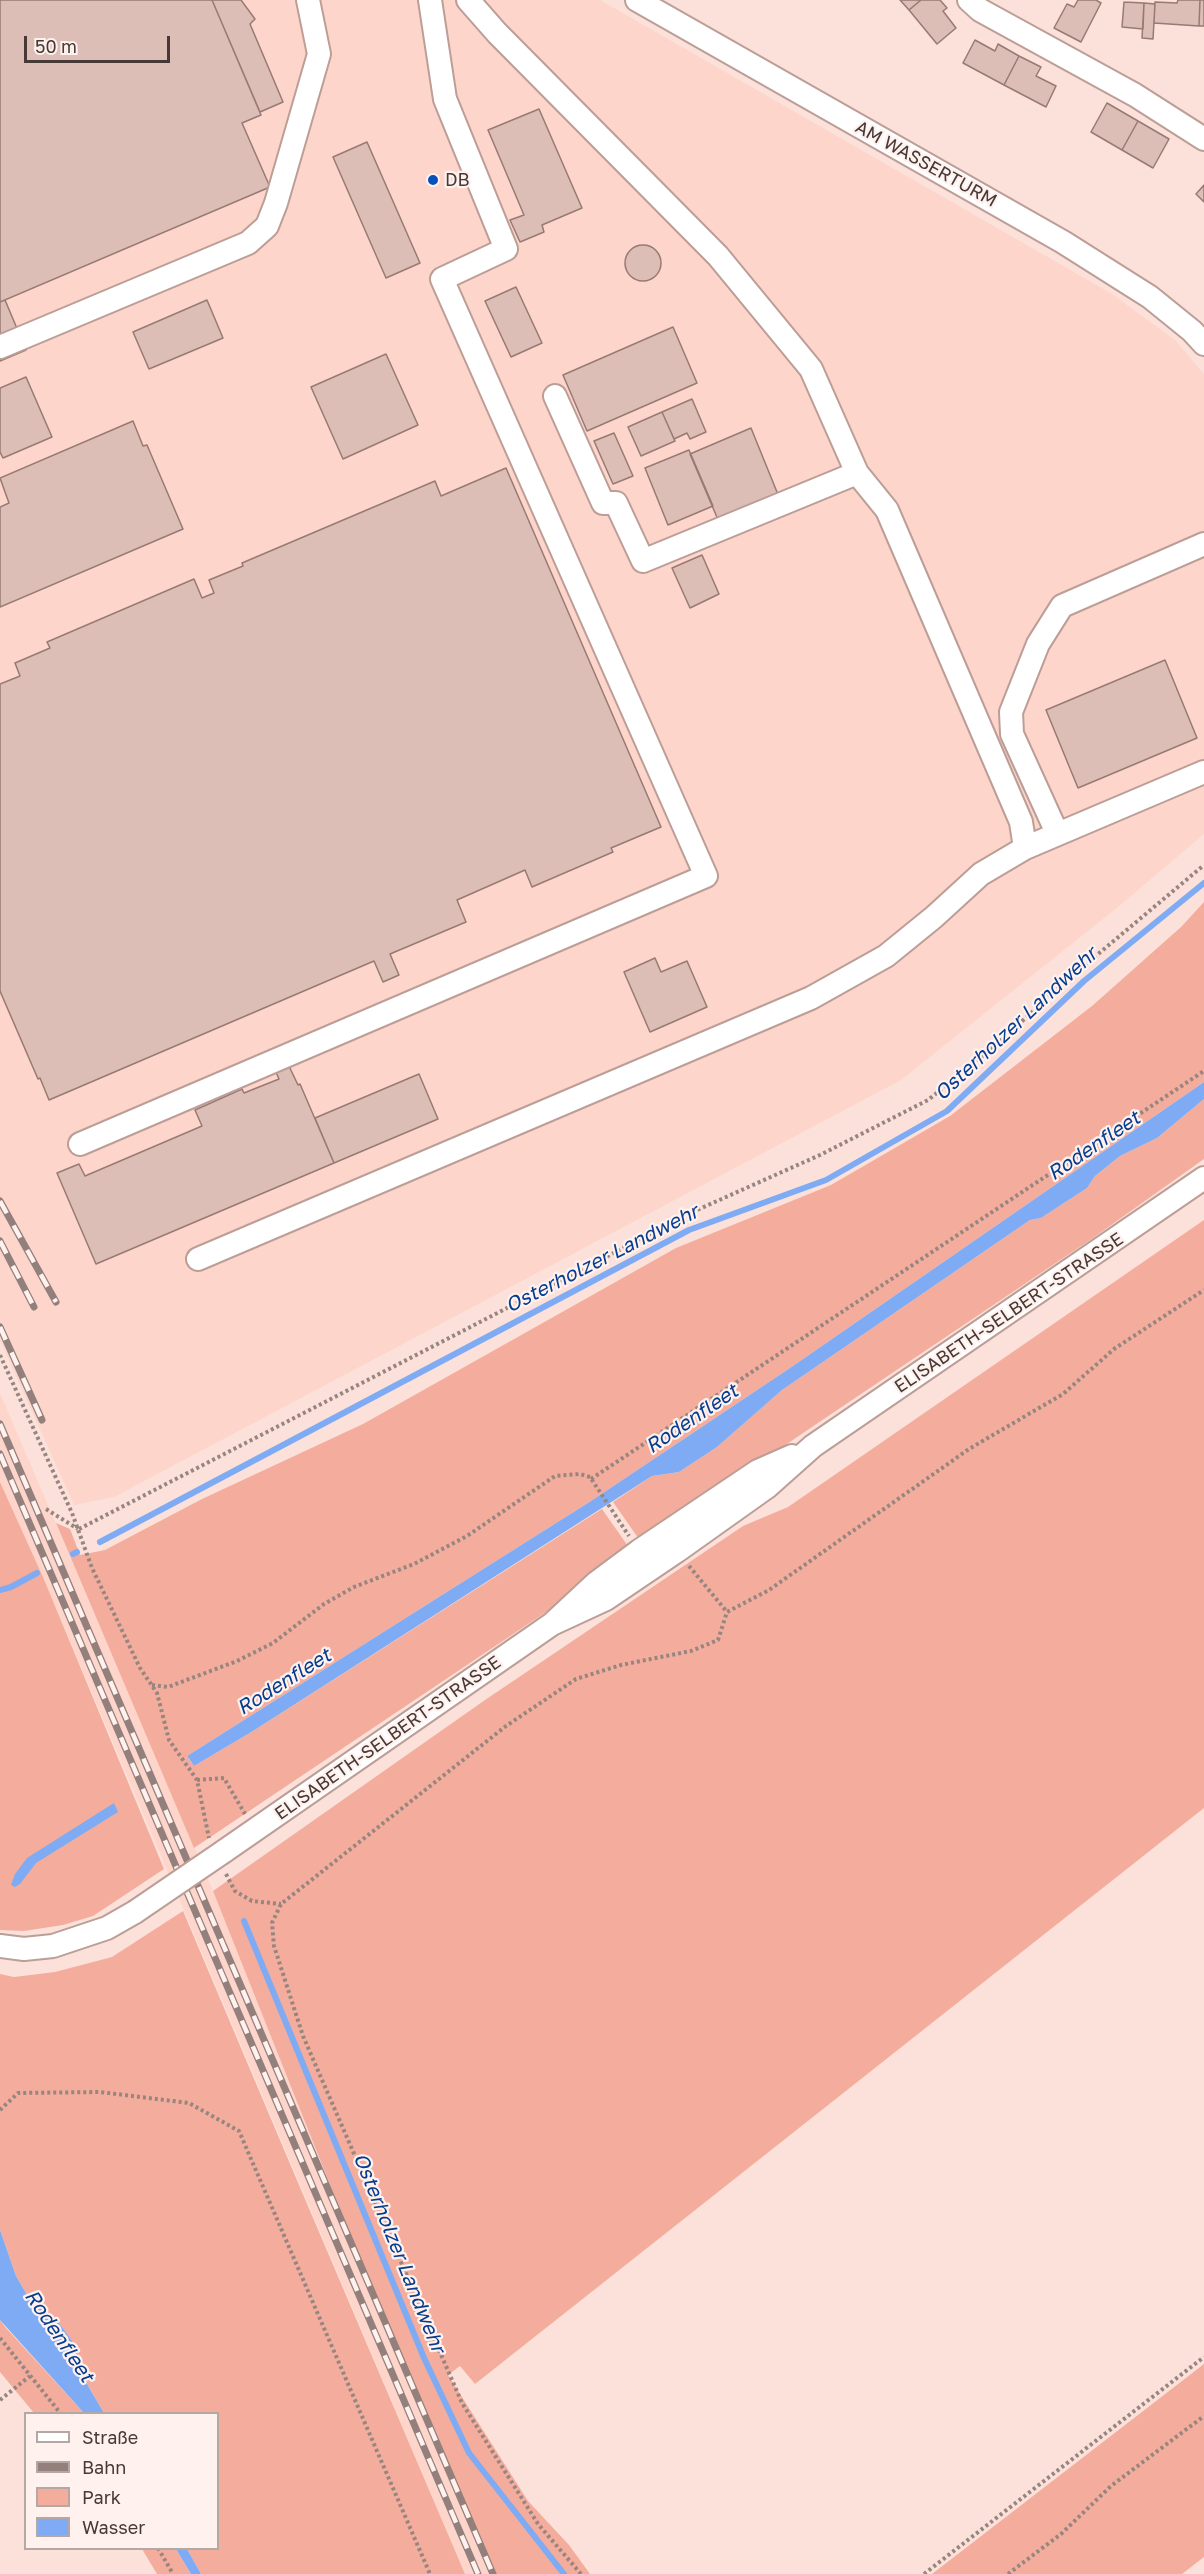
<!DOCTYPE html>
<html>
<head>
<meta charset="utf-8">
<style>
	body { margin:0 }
	#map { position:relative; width:1204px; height:2574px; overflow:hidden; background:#fbe1da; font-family:"Golos Text",sans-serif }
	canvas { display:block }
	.legend { position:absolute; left:24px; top:2412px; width:195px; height:138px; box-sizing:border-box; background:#fff1ee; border:2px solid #b5a7a4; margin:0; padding:8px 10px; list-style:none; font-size:18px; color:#463936 }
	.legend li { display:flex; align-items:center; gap:12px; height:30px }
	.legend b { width:30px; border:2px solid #b5a7a4 }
	.scale { position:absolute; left:24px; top:36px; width:146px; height:27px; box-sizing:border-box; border:3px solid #463936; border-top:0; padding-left:8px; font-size:18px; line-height:21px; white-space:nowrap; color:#463936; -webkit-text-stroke:4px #fff1ee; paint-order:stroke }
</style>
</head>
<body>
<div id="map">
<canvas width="1204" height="2574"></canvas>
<ul class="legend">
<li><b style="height:8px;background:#fff"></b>Straße</li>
<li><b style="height:8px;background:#93807c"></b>Bahn</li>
<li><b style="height:16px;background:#f4ad9c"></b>Park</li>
<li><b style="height:16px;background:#7eabf3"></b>Wasser</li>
</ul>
<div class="scale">50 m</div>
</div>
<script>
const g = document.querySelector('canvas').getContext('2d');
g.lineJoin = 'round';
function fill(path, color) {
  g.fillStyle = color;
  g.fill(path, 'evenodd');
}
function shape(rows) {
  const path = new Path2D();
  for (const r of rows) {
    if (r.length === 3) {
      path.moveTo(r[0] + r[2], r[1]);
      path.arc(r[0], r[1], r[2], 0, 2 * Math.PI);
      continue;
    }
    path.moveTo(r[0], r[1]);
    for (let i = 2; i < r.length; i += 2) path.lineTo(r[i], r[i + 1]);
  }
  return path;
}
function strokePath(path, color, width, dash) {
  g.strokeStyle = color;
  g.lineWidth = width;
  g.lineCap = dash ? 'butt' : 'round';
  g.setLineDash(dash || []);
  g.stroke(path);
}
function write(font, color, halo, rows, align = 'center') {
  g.font = font + ' "Golos Text",sans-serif';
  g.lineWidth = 4.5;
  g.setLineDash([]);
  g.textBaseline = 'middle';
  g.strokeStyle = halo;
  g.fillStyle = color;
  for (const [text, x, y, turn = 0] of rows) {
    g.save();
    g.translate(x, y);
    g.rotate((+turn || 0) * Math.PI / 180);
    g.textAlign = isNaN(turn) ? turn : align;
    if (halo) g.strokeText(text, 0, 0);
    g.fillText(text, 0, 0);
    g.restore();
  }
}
const built = shape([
	[0,0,600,0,1112,294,1175,340,1204,374,1204,834,1118,907,901,1080,114,1497,74,1505,0,1340],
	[0,1393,213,1891,411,2388,496,2574,465,2574,43,1577,0,1482]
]);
const green = shape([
	[1204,902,1204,1082,790,1368,591,1501,187,1756,194,1766,253,1731,602,1509,630,1549,546,1612,194,1848,56,1523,70,1529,80,1555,105,1550,202,1499,363,1424,676,1248,831,1185,950,1116,1092,1006,1181,927],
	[1204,1099,1204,1159,1090,1240,641,1542,613,1502,652,1476,679,1472,717,1447,782,1390,1030,1220,1041,1218,1087,1188,1095,1176,1120,1156,1157,1138],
	[1204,1220,1204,1808,475,2384,460,2366,448,2375,528,2501,569,2545,590,2574,496,2574,411,2388,213,1891,485,1700,743,1526,788,1507],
	[0,1482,43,1577,164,1869,93,1916,63,1925,24,1931,0,1930],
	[183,1911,299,2185,465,2574,201,2574,187,2549,218,2548,218,2414,104,2413,88,2386,75,2345,57,2320,30,2300,16,2276,0,2230,0,1974,14,1977,55,1972,112,1957],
	[0,2320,6,2328,84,2413,34,2413,0,2372],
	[1204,2364,1204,2557,1182,2574,932,2574],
	[142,2549,176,2549,191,2574,157,2574]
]);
const water = shape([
	[1204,1082,1204,1099,1157,1138,1120,1156,1095,1176,1087,1188,1041,1218,1030,1220,782,1390,717,1447,679,1472,652,1476,253,1731,194,1766,190,1760,187,1756,591,1501,790,1368],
	[114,1803,118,1812,36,1863,20,1884,15,1887,11,1885,15,1874,27,1858],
	[0,2230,16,2276,30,2300,57,2320,75,2345,88,2386,104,2413,84,2413,0,2320],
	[176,2549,187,2549,201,2574,191,2574]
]);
const stream = shape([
	[100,1542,689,1230,826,1180,947,1111,1084,981,1204,883],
	[73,1554,77,1552],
	[0,1590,11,1587,37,1573],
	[244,1921,424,2358,469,2453,564,2574]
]);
const building = shape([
	[0,0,212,0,261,115,242,123,270,187,0,302,0,0],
	[212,0,241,0,255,19,250,24,283,102,260,112,212,0],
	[900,0,921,0,909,10,900,0],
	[921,0,940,0,947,8,943,11,956,28,937,44,909,10,921,0],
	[1078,0,1096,0,1101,3,1081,42,1054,28,1067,4,1074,7,1078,0],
	[1178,0,1200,0,1199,26,1154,23,1155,2,1177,3,1178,0],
	[1200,0,1204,0,1204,26,1199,26,1200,0],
	[1124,2,1144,3,1143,29,1122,27,1124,2],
	[1144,3,1155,4,1153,39,1142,38,1144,3],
	[975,40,995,51,998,44,1019,56,1004,85,963,63,975,40],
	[1019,56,1041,67,1036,76,1056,86,1046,107,1004,85,1019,56],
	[1107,103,1138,121,1122,150,1091,132,1107,103],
	[539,109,582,208,542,225,544,232,520,242,510,220,524,215,488,130,539,109],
	[1138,121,1169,139,1153,168,1122,150,1138,121],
	[367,142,420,263,386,278,333,157,367,142],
	[1204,185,1204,202,1196,194,1204,185],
	[643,263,18],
	[516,287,542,343,511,357,485,301,516,287],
	[5,300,26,350,0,361,0,302,5,300],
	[207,300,223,338,149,369,133,332,207,300],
	[673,327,697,383,587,431,563,375,673,327],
	[386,354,418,425,343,459,311,387,386,354],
	[26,377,52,437,3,458,0,452,0,388,26,377],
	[692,399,706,432,690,439,687,433,674,439,662,412,692,399],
	[662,412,675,441,641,456,628,427,662,412],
	[133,421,143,446,147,445,183,529,0,607,0,507,9,503,0,478,133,421],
	[751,428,779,497,719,522,690,454,751,428],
	[614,433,633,476,613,484,594,441,614,433],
	[689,450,713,506,668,525,645,468,689,450],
	[506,468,661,827,611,848,613,852,532,887,525,870,457,900,466,922,390,954,399,975,383,982,374,961,49,1100,40,1078,38,1079,0,991,0,684,20,676,15,663,50,648,47,642,194,579,202,598,214,593,209,580,243,566,242,563,435,481,441,496,506,468],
	[702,555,719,594,690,608,672,568,702,555],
	[1165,660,1197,738,1078,788,1046,710,1165,660],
	[655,958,661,972,687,961,707,1007,650,1032,624,972,655,958],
	[288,1064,298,1085,300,1084,334,1163,96,1264,57,1173,79,1164,85,1176,202,1126,195,1110,242,1089,244,1093,279,1079,275,1070,288,1064],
	[419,1074,438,1119,334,1163,315,1118,419,1074]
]);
const path = shape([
	[0,1355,72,1513,92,1568,140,1668,157,1693,169,1740,197,1780,209,1838],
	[591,1479,1204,1071],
	[46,1509,78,1529],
	[79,1529,697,1210,820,1155,928,1100,989,1051,1072,976,1204,865],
	[689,1566,727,1612],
	[152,1685,168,1687,237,1661,273,1643,324,1604,354,1587,414,1564,467,1536,555,1476,580,1474,590,1477,629,1536],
	[197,1780,224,1778,245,1814],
	[226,1874,235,1891,252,1901,281,1904],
	[0,2110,18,2093,100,2092,189,2103,239,2131,430,2574],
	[0,2338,61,2414],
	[0,2400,30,2376],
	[158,2548,173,2574],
	[581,2574,538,2524,462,2403,303,2036,274,1946,272,1923,281,1904,506,1726,576,1679,621,1665,691,1651,718,1640,727,1612,769,1590,969,1449,1063,1394,1114,1349,1204,1290],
	[924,2574,1204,2357],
	[1008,2574,1061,2534,1111,2486,1204,2416]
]);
const minor = shape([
	[468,0,497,33,718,256,811,369,857,473,887,510,1021,822,1025,848],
	[637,0,1063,242,1150,297,1192,331,1204,344],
	[969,0,980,10,1135,95,1204,139],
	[0,347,248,243,267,226,276,203,319,54,308,0],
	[555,396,603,503,616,503,643,561,857,473],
	[1057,833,1012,734,1011,712,1038,644,1062,606,1204,544],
	[80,1144,706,876,442,279,506,249,445,99,430,0],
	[198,1259,811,998,886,956,934,917,981,874,1025,848,1204,772],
	[552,1624,606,1599,677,1551,767,1487,813,1446,1204,1178],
	[223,1852,552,1624,596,1583,639,1551,758,1471,792,1456],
	[0,1946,24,1949,53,1946,107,1928,135,1912]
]);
const rail = shape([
	[0,1201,56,1302],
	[0,1241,34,1307],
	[0,1327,42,1420],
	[0,1424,493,2574],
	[0,1454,478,2574]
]);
const minorBridge = shape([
	[135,1912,223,1852]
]);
const markers = [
	[433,180,6,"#0551bb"]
];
const streetNames = [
	["AM WASSERTURM",926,164,29],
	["ELISABETH-SELBERT-STRASSE",1009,1313,-34],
	["ELISABETH-SELBERT-STRASSE",388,1738,-35]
];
const poiNames = [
	["DB",445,180]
];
const waterNames = [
	["Osterholzer Landwehr",1016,1024,-43],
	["Rodenfleet",1094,1146,-34],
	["Osterholzer Landwehr",602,1259,-27],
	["Rodenfleet",692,1419,-34],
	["Rodenfleet",284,1682,-32],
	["Osterholzer Landwehr",399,2253,68],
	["Rodenfleet",59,2336,56]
];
fill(built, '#fdd5cb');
fill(green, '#f4ad9c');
fill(water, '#7eabf3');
strokePath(stream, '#7eabf3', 6);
fill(building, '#ddbeb6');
strokePath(building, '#977a73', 1.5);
strokePath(minor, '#bc9e97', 26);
strokePath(path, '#978580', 4, [3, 3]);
strokePath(minor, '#fff', 22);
strokePath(rail, '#93807c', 7);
strokePath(rail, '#fff1ee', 4.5, [14]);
strokePath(minorBridge, '#bc9e97', 26, []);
strokePath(minorBridge, '#fff', 22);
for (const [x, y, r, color] of markers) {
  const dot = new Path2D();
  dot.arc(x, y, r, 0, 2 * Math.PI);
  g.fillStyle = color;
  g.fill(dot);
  strokePath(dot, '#fff1ee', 2);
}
write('18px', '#463936', '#fff1ee', streetNames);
write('18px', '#463936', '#fff1ee', poiNames, 'left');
write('italic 20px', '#053d8f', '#fff1ee', waterNames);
</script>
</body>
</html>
